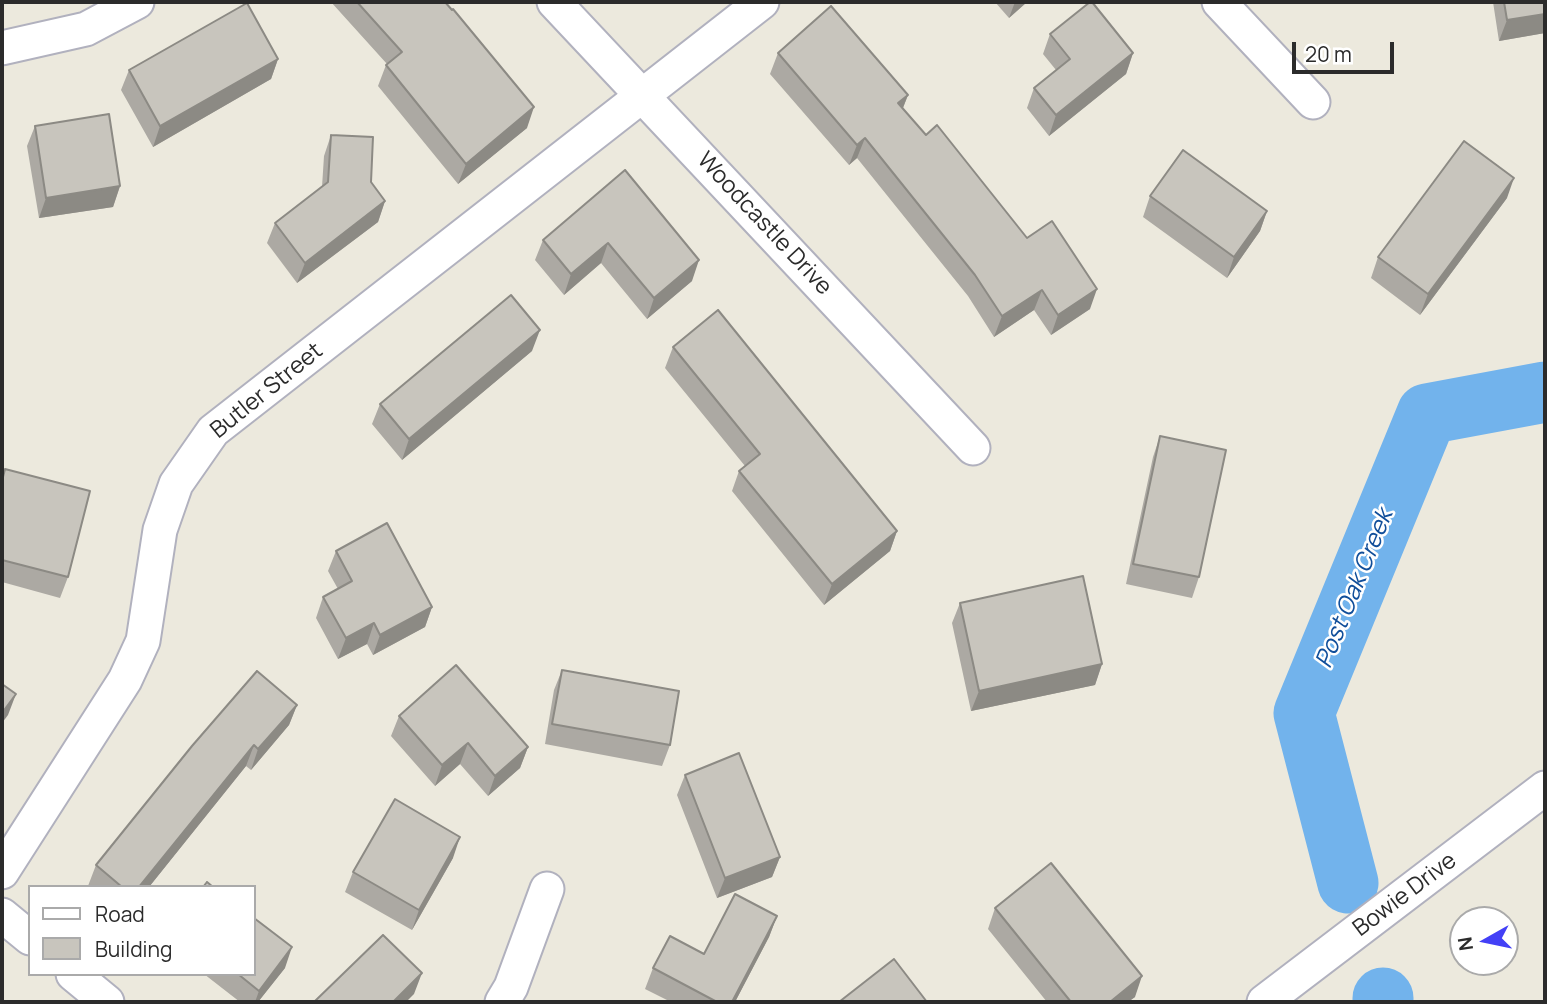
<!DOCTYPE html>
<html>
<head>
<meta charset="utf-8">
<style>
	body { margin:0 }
	#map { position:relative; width:1547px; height:1004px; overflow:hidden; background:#ece9dd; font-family:Manrope,sans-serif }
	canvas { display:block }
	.frame { position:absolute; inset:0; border:4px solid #2b2b2b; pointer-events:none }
	.legend { position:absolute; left:28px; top:885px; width:228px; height:91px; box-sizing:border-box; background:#fff; border:2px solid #aaa; margin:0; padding:9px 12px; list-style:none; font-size:21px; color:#2b2b2b }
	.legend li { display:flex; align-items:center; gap:14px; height:35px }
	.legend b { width:35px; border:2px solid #aaa }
	.north { position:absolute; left:1449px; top:906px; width:70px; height:70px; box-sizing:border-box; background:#fff; border:2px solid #aaa; border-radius:50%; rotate:261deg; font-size:19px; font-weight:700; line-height:28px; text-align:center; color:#2b2b2b }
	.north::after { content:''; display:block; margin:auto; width:24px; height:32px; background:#4340f6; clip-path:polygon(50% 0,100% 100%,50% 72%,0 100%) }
	.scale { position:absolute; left:1292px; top:42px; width:102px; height:32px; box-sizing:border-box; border:4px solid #2b2b2b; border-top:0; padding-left:9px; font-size:21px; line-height:24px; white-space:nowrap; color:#2b2b2b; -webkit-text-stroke:5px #fff; paint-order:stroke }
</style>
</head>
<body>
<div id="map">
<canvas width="1547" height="1004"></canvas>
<div class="frame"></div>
<ul class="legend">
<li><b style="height:9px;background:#fff"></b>Road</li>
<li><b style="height:19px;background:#c8c5bd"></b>Building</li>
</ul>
<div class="north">N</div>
<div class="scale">20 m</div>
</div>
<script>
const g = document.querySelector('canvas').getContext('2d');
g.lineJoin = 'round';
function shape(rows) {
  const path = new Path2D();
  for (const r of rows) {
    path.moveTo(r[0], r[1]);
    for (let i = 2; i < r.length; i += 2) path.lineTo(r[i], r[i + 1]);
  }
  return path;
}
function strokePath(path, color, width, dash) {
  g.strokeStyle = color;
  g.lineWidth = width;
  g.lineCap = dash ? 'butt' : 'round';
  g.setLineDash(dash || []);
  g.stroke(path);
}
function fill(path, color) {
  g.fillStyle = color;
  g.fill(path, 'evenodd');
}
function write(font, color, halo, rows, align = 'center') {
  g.font = font + ' Manrope,sans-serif';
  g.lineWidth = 5;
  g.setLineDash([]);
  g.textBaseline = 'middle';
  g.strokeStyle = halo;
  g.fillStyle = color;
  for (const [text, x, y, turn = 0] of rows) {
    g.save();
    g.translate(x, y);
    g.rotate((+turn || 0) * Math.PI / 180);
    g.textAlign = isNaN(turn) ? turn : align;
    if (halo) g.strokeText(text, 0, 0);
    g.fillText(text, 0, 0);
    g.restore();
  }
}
const river = shape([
	[1348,883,1304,713,1427,414,1545,392],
	[1383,998,1383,1002]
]);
const minor = shape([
	[554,2,973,448],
	[1219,2,1313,102],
	[2,48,86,29,137,2],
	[2,872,125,680,143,641,160,530,176,484,213,431,762,2],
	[2,915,30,938],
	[73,974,107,1002],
	[502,1002,511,987,547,889],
	[1264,1002,1545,788]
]);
const wall = shape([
	[331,2,445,2,527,128,458,184,378,86,386,65,387,64],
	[995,2,1027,2,1009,18],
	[1493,2,1545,2,1545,33,1499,41],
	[1050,34,1133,53,1126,74,1049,136,1027,108,1034,88,1056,70,1043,54],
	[778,53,908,95,903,108,926,135,1027,238,1090,309,1051,335,1034,310,994,337,968,296,857,158,849,165,770,74],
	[278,59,271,79,153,147,121,90,129,70],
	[35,126,120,186,113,207,39,218,27,146],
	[331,135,371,182,385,201,378,222,297,283,267,243,275,223,322,187,324,156],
	[625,170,692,281,647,319,601,263,564,295,535,260,543,240],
	[1150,196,1267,211,1260,231,1227,278,1143,217],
	[1507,198,1420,315,1371,278,1378,257],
	[673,347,897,531,890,551,824,605,732,491,739,471,745,466,665,368],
	[532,351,402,460,372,424,380,404],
	[1160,436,1199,577,1192,598,1126,584,1153,457],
	[5,469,68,577,60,598,2,582,2,477],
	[336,551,432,607,425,627,373,655,367,644,338,659,316,618,323,597,338,589,328,571],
	[960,603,1102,664,1095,685,971,711,952,623],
	[562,670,670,745,662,766,545,744,554,690],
	[297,705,289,725,251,770,246,766,149,887,90,887,88,886,96,865],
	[399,716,528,747,520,768,488,796,460,764,435,786,391,736],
	[685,775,780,857,772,877,717,898,677,795],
	[453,858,412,930,345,892,353,872],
	[995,908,1135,997,1128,1002,1047,1002,988,929],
	[777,916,769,937,735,1002,671,1002,645,989,653,968,704,954],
	[285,968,258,1002,240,1002,204,974,254,974]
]);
const shadedWall = shape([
	[1015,2,1027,2,1009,18],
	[1545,14,1545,33,1499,41,1507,20],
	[1133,53,1126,74,1049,136,1056,115],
	[278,59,271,79,153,147,160,126],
	[908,95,900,115,898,103],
	[534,107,527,128,458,184,466,164],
	[865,138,857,158,849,165,857,145],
	[1514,178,1507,198,1420,315,1428,294],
	[120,186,113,207,39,218,46,198],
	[385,201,378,222,297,283,305,263],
	[1267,211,1260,231,1227,278,1234,257],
	[608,243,601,263,564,295,571,274],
	[699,260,692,281,647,319,654,298],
	[1097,289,1090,309,1051,335,1058,315],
	[1042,290,1034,310,994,337,1002,316],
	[540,330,532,351,402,460,409,439],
	[897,531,890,551,824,605,832,584],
	[432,607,425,627,373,655,380,635],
	[374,623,367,644,338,659,346,638],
	[1102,664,1095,685,971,711,979,691],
	[16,694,8,715,2,723,2,713],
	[297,705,289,725,251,770,258,749],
	[468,743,460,764,435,786,442,765],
	[254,745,246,766,149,887,139,887],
	[528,747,520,768,488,796,495,776],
	[460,837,453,858,412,930,419,910],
	[780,857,772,877,717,898,725,878],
	[777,916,769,937,735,1002,732,1002],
	[292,947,285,968,258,1002,255,1002,259,991],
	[422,973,414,994,406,1002,393,1002],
	[1142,976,1135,997,1128,1002,1110,1002]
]);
const building = shape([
	[357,2,445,2,452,10,453,9,534,107,466,164,386,65,402,52,357,2],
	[1090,2,1092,2,1133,53,1056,115,1034,88,1070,59,1050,34,1090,2],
	[1504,2,1545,2,1545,14,1507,20,1504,2],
	[247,3,278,59,160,126,129,70,247,3],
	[831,6,908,95,898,103,926,135,937,125,1027,238,1052,221,1097,289,1058,315,1042,290,1002,316,975,275,865,138,857,145,778,53,831,6],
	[109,114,120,186,46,198,35,126,109,114],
	[331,135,373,137,371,182,385,201,305,263,275,223,328,182,331,135],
	[1464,141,1514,178,1428,294,1378,257,1464,141],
	[1183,150,1267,211,1234,257,1150,196,1183,150],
	[625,170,699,260,654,298,608,243,571,274,543,240,625,170],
	[511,295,540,330,409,439,380,404,511,295],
	[718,310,897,531,832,584,739,471,760,454,673,347,718,310],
	[1160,436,1226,450,1199,577,1133,564,1160,436],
	[5,469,90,491,68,577,2,560,2,481,5,469],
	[387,523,432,607,380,635,374,623,346,638,323,597,352,581,336,551,387,523],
	[1083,576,1102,664,979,691,960,603,1083,576],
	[456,665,528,747,495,776,468,743,442,765,399,716,456,665],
	[562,670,679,691,670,745,552,724,562,670],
	[257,671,297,705,258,749,254,745,139,887,122,887,96,865,192,746,257,671],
	[2,684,16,694,2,713,2,684],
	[739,753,780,857,725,878,685,775,739,753],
	[395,799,460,837,419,910,353,872,395,799],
	[1051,863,1142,976,1110,1002,1071,1002,995,908,1051,863],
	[207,882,213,887,203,887,207,882],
	[735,894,777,916,732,1002,717,1002,653,968,670,936,704,954,735,894],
	[254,918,292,947,259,991,238,974,254,974,254,918],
	[383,935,422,973,393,1002,314,1002,383,935],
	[894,959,927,1002,839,1002,894,959]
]);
const streetNames = [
	["Woodcastle Drive",764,224,47],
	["Butler Street",267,391,-39],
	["Bowie Drive",1405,895,-37]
];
const waterNames = [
	["Post Oak Creek",1355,589,-68]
];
strokePath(river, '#72b3ec', 61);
strokePath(minor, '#b1b1be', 37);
strokePath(minor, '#fff', 33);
fill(wall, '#aca9a3');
fill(shadedWall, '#8c8a84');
fill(building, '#c8c5bd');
strokePath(building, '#8c8a84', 2);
write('23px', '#2b2b2b', '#fff', streetNames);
write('italic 24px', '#104e9a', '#fff', waterNames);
</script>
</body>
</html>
